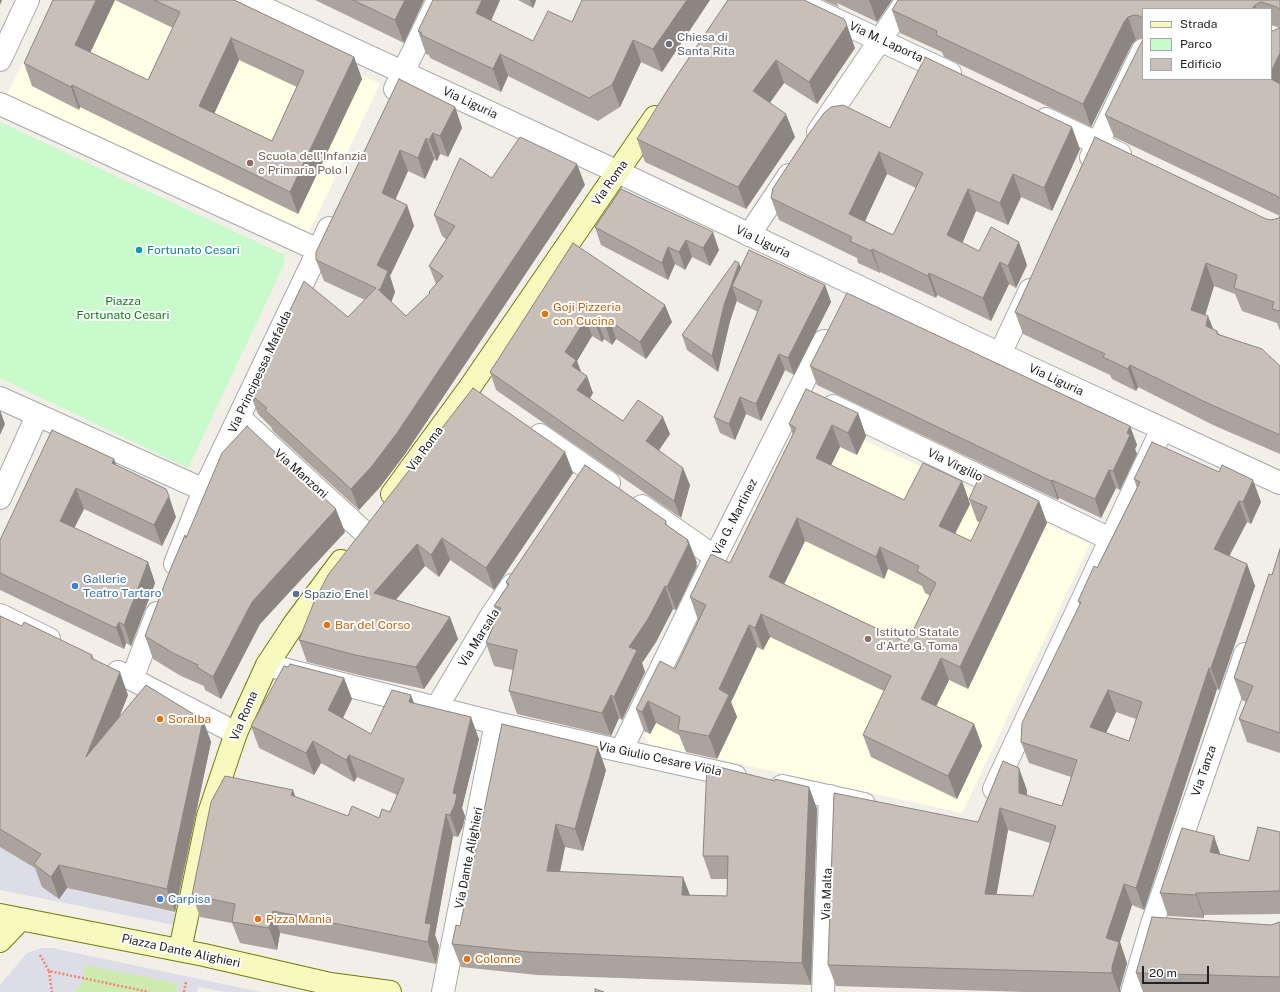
<!DOCTYPE html>
<html>
<head>
<meta charset="utf-8">
<style>
	body { margin:0 }
	#map { position:relative; width:1280px; height:992px; overflow:hidden; background:#f2efe9; font-family:"Public Sans",sans-serif }
	canvas { display:block }
	.legend { position:absolute; left:1142px; top:8px; width:130px; height:72px; box-sizing:border-box; background:#fff; border:1px solid #a7a7a7; margin:0; padding:5px 7px; list-style:none; font-size:12px; color:#222 }
	.legend li { display:flex; align-items:center; gap:8px; height:20px }
	.legend b { width:20px; border:1px solid #a7a7a7 }
	.scale { position:absolute; left:1142px; top:966px; width:67px; height:18px; box-sizing:border-box; border:2px solid #222; border-top:0; padding-left:5px; font-size:12px; line-height:14px; white-space:nowrap; color:#222; -webkit-text-stroke:3px #fff; paint-order:stroke }
</style>
</head>
<body>
<div id="map">
<canvas width="1280" height="992"></canvas>
<ul class="legend">
<li><b style="height:5px;background:#f7fabf"></b>Strada</li>
<li><b style="height:11px;background:#c8facc"></b>Parco</li>
<li><b style="height:11px;background:#c7bfb8"></b>Edificio</li>
</ul>
<div class="scale">20 m</div>
</div>
<script>
const g = document.querySelector('canvas').getContext('2d');
g.lineJoin = 'round';
function fill(path, color) {
  g.fillStyle = color;
  g.fill(path, 'evenodd');
}
function shape(rows) {
  const path = new Path2D();
  for (const r of rows) {
    path.moveTo(r[0], r[1]);
    for (let i = 2; i < r.length; i += 2) path.lineTo(r[i], r[i + 1]);
  }
  return path;
}
function strokePath(path, color, width, dash) {
  g.strokeStyle = color;
  g.lineWidth = width;
  g.lineCap = dash ? 'butt' : 'round';
  g.setLineDash(dash || []);
  g.stroke(path);
}
function write(font, color, halo, rows, align = 'center') {
  g.font = font + ' "Public Sans",sans-serif';
  g.lineWidth = 4;
  g.setLineDash([]);
  g.textBaseline = 'middle';
  g.strokeStyle = halo;
  g.fillStyle = color;
  for (const [text, x, y, turn = 0] of rows) {
    g.save();
    g.translate(x, y);
    g.rotate((+turn || 0) * Math.PI / 180);
    g.textAlign = isNaN(turn) ? turn : align;
    if (halo) g.strokeText(text, 0, 0);
    g.fillText(text, 0, 0);
    g.restore();
  }
}
const education = shape([
	[54,0,202,0,380,84,309,232,7,94],
	[804,413,1090,544,962,813,649,744,644,735]
]);
const grass = shape([
	[84,964,178,983,176,992,74,992,82,983]
]);
const park = shape([
	[0,122,285,255,283,267,188,468,0,378]
]);
const plaza = shape([
	[0,847,70,889,181,914,177,924,174,925,0,890],
	[42,948,52,948,261,992,225,992,198,987,197,992,176,992,178,983,85,965,82,983,74,992,0,992,0,985,27,953]
]);
const path = shape([
	[40,955,49,971,149,992],
	[49,971,52,992],
	[184,992,186,982]
]);
const minor = shape([
	[794,0,950,73],
	[0,60,28,0],
	[395,89,438,0],
	[0,104,318,250],
	[1046,119,1120,154],
	[818,132,907,0],
	[1091,157,1143,50],
	[749,235,789,175],
	[1000,354,1030,290],
	[0,398,204,490],
	[833,406,1110,539],
	[239,417,363,531],
	[540,435,609,483],
	[0,498,37,416],
	[642,506,715,557],
	[175,564,204,490,329,228],
	[0,615,49,639],
	[267,665,496,723,735,776],
	[118,672,236,733],
	[132,679,157,613],
	[437,707,491,616,512,585],
	[621,751,715,557,824,341],
	[782,786,864,804],
	[994,789,1162,429],
	[443,992,496,723],
	[823,992,830,796],
	[1132,992,1151,927,1245,654]
]);
const tertiary = shape([
	[247,0,618,172,1000,354,1280,483]
]);
const secondary = shape([
	[392,494,470,387,655,117],
	[0,915,204,955,330,984,338,992],
	[0,941,20,920],
	[180,950,208,816,236,733,267,665,294,624,341,561],
	[330,984,390,992]
]);
const wall = shape([
	[115,0,90,53,148,80,173,28,115,0,234,0,354,57,362,79,298,214,80,107,79,110,32,86,24,63],
	[239,60,297,87,272,141,214,114],
	[315,0,424,0,404,43],
	[500,0,491,21,533,41,572,22,710,0,662,72,641,62,620,107,598,121,508,76,501,92,430,58,429,55,426,54,418,31],
	[518,0,536,0,533,8],
	[728,0,855,48,817,104,784,83,770,103,795,137,746,209,645,162,637,139],
	[823,0,892,0,877,22,837,3,839,7],
	[1280,0,1280,216,1114,137,1105,115,1280,28,1271,25,1271,9,1143,9,1143,38,1142,38,1136,40,1132,44,1091,127,944,57,942,52,900,33,892,10],
	[399,79,455,107,462,128,448,157,440,154,437,161,434,159,425,179,408,171,395,200,407,205,414,226,390,276,395,292,391,302,406,316,429,294,429,292,436,284,429,266,446,239,442,236,434,215,492,178,585,185,405,454,380,487,359,510,273,431,271,427,258,414,250,394,348,317,365,300,324,281,316,260],
	[890,128,1080,149,1052,211,1021,197,1008,225,976,211,962,243,979,251,1027,265,1016,288,1009,284,991,321,937,295,936,298,880,272,880,273,858,263,857,258,779,220,771,198],
	[887,174,916,188,893,235,865,221],
	[621,189,719,250,710,266,692,257,685,270,675,264,668,280,601,245,595,227],
	[1280,216,1280,331,1277,323,1242,311,1235,294,1214,286,1205,315,1213,329,1217,331,1219,334,1280,366,1280,454,1213,425,1138,387,1136,391,1112,379,1110,375,1023,334,1015,312,1266,219,1272,220,1279,218],
	[573,243,672,322,646,359,616,339,612,345,604,339,602,342,592,336,577,361,581,372,593,393,590,399,623,421,670,434,659,450,690,485,681,518,496,390,490,372],
	[741,267,825,285,831,302,794,375,785,370,761,421,746,414,735,440,720,433,714,417,758,312,738,302,737,300,730,321,718,372,687,350,682,335],
	[810,366,1130,426,1137,445,1135,449,1137,454,1120,490,1116,488,1101,518,1059,498,1058,500,817,385],
	[858,413,866,436,857,455,840,447,831,465,904,500,962,481,970,504,955,534,971,541,980,523,977,521,969,499,1039,501,1047,523,968,689,949,680,936,706,974,724,982,746,957,799,871,757,863,735,884,691,770,637,763,650,757,647,731,702,737,717,717,759,686,752,679,735,656,723,650,734,644,731,636,709,675,669,698,620,690,597,730,563,793,435,789,424],
	[805,541,884,579,888,569,922,586,925,593,930,596,907,643,784,584],
	[565,452,573,473,494,590,450,560,439,577,425,566,396,600,450,617,458,639,424,689,363,676,307,662,299,640,328,575],
	[114,459,116,465,176,517,162,546,84,509,74,528,148,562,155,583,131,646,126,643,124,649,0,590,0,540],
	[1134,479,1261,502,1251,524,1247,522,1229,556,1247,564,1255,586,1219,690,1217,689,1144,910,1132,905,1120,942,1127,963,1120,988,1120,992,1024,992,836,986,828,965,978,822,1027,790,1027,796,1062,806,1071,777,1029,763,1021,742,1080,605,1078,601,1097,568,1137,488],
	[1116,712,1136,719,1129,741,1106,733],
	[1008,830,1050,843,1033,896,996,894],
	[666,521,667,525,688,540,697,563,696,564,697,566,676,610,673,609,656,642,642,663,645,672,622,720,619,718,611,736,517,714,509,691,513,670,494,666,486,643,497,615,494,606,507,586,506,582],
	[345,532,260,624,221,699,205,690,204,686,181,676,153,659,145,636,186,538],
	[1280,549,1280,753,1247,742,1239,719,1246,702,1242,700,1234,678,1272,575],
	[0,616,22,626,92,655,94,659,128,695,119,718,203,720,211,742,175,912,67,888,59,899,42,887,35,868,0,847],
	[344,678,352,699,343,718,371,734,414,704,479,739,462,808,465,816,463,826,458,837,453,836,435,935,439,946,436,964,280,933,277,950,240,943,232,923,200,917,192,895,295,797,348,816,379,818,390,812,397,795,357,777,354,782,321,763,314,775,259,748,251,726],
	[606,770,583,851,565,847,560,872,690,895,727,896,727,879,711,879,703,856,775,781,809,787,817,809,811,985,537,975,461,967,452,944,460,926],
	[1280,832,1280,914,1204,915,1204,918,1168,916,1160,893,1220,854,1249,861],
	[1280,922,1280,992,1143,992,1136,973,1271,925]
]);
const shadedWall = shape([
	[0,0,2,0,0,5],
	[96,0,115,0,83,68,75,45],
	[405,0,424,0,404,43,395,20],
	[482,0,500,0,484,36,476,13],
	[530,0,536,0,533,8],
	[687,0,710,0,662,72,653,49],
	[869,0,892,0,877,22],
	[1255,5,1257,9,1252,9],
	[1128,17,1136,40,1132,44,1091,127,1083,104,1124,22],
	[847,25,855,48,817,104,809,82],
	[231,38,239,60,207,129,199,106],
	[633,40,641,62,620,107,612,85],
	[1280,53,1280,93,1271,79,1271,72],
	[500,54,508,76,501,92,493,69],
	[354,57,362,79,298,214,290,192],
	[776,60,784,83,762,113,753,91],
	[72,85,80,107,79,110,71,87],
	[455,107,462,128,448,157,440,136],
	[786,114,795,137,746,209,738,187],
	[1072,127,1080,149,1052,211,1044,188],
	[433,133,440,154,437,161,429,140],
	[426,138,434,159,425,179,418,158],
	[400,150,408,171,389,214,382,193],
	[879,152,887,174,858,236,849,214],
	[577,164,585,185,405,454,380,487,359,510,351,489],
	[1013,174,1021,197,1008,225,1000,203],
	[968,189,976,211,956,258,947,235],
	[407,205,414,226,390,276,395,292,388,311,380,290,377,265],
	[713,232,719,250,710,266,703,248],
	[686,240,692,257,685,270,679,252],
	[1019,242,1027,265,1016,288,1008,266],
	[668,247,675,264,668,280,662,263],
	[872,249,880,272,880,273,871,251],
	[1000,262,1009,284,991,321,983,298],
	[739,263,745,279,732,286,737,300,730,321,718,372,712,356,724,305],
	[1206,263,1214,286,1200,332,1191,310],
	[929,273,937,295,936,298,928,276],
	[825,285,831,302,794,375,788,358],
	[665,305,672,322,646,359,640,342],
	[1208,316,1217,338,1206,326],
	[586,318,592,336,577,361,583,377,578,383,565,352],
	[610,321,616,339,612,345,606,327],
	[598,322,604,339,602,342,596,325],
	[779,354,785,370,761,421,756,404],
	[1130,365,1138,387,1136,391,1128,369],
	[587,376,593,393,583,408,577,390],
	[740,397,746,414,735,440,729,424],
	[0,410,5,424,0,435],
	[858,413,866,436,857,455,848,433],
	[663,417,670,434,653,459,646,441],
	[832,425,840,447,824,480,816,458],
	[1130,426,1137,445,1135,449,1137,454,1120,490,1113,471,1127,433],
	[565,452,573,473,494,590,486,568],
	[114,459,121,479,112,463],
	[683,468,690,485,681,518,674,501],
	[1109,470,1116,488,1101,518,1095,499],
	[1052,480,1059,498,1058,500,1051,481],
	[1253,480,1261,502,1251,524,1243,502],
	[962,481,970,504,947,549,939,526],
	[76,488,84,509,67,542,60,521],
	[169,496,176,517,162,546,154,525],
	[1039,501,1047,523,968,689,960,667],
	[1239,501,1247,522,1222,570,1214,549],
	[336,509,345,532,260,624,221,699,213,677,252,602],
	[797,518,805,541,777,599,769,577],
	[442,538,450,560,439,577,431,555],
	[688,540,697,563,696,564,697,566,676,610,667,587],
	[417,544,425,566,382,615,374,593],
	[880,547,888,569,884,579,876,557],
	[148,562,155,583,131,646,124,625],
	[1247,564,1255,586,1219,690,1211,668],
	[665,586,673,609,656,642,642,663,645,672,622,720,614,697,629,647],
	[761,614,770,637,763,650,755,628],
	[450,617,458,639,424,689,416,667],
	[119,622,126,643,124,649,116,628],
	[749,625,757,647,731,702,737,717,717,759,709,736,719,689],
	[941,658,949,680,929,721,921,699],
	[1209,668,1217,689,1144,910,1136,888],
	[120,672,128,695,94,779,86,757],
	[344,678,352,699,336,732,328,710],
	[1108,690,1116,712,1098,749,1090,727],
	[411,695,419,716,409,702],
	[611,695,619,718,611,736,602,713],
	[648,701,656,723,650,734,642,712],
	[471,717,479,739,462,808,465,816,463,826,458,837,450,815,453,793],
	[203,720,211,742,175,912,167,889],
	[974,724,982,746,957,799,948,776],
	[313,741,321,763,314,775,306,753],
	[598,747,606,770,583,851,575,829],
	[349,755,357,777,354,782,346,760],
	[1019,768,1027,790,1027,815,1019,793],
	[809,787,817,809,811,985,802,963],
	[293,790,301,812,291,795],
	[1000,808,1008,830,993,915,985,894],
	[446,814,453,836,435,935,439,946,436,964,428,942,425,923],
	[556,824,565,847,555,894,547,871],
	[1214,836,1222,859,1210,852],
	[59,865,67,888,59,899,51,877],
	[683,877,692,900,682,895],
	[1124,884,1132,905,1120,942,1127,963,1120,988,1120,992,1119,992,1112,973,1106,938],
	[1196,893,1204,915,1204,918,1196,895],
	[273,911,280,933,277,950,269,928]
]);
const building = shape([
	[53,0,96,0,75,45,148,80,180,12,154,0,234,0,354,57,290,192,72,85,71,87,24,63,53,0],
	[231,38,304,71,272,141,199,106,231,38],
	[353,0,405,0,395,20,353,0],
	[433,0,482,0,476,13,533,41,548,11,572,22,582,0,687,0,653,49,633,40,612,85,589,98,500,54,493,69,421,35,422,33,418,31,433,0],
	[728,0,804,0,844,19,847,25,809,82,776,60,753,91,786,114,738,187,637,139,670,86,728,0],
	[898,0,1280,0,1280,10,1277,7,1261,2,1255,5,1252,9,1143,9,1143,19,1140,16,1134,15,1128,17,1124,22,1083,104,936,35,937,31,892,10,898,0],
	[1279,28,1280,28,1280,53,1271,72,1271,30,1273,31,1279,28],
	[1143,39,1143,79,1271,79,1280,84,1280,199,1277,196,1105,115,1143,39],
	[925,57,1072,127,1044,188,1013,174,1000,203,968,189,947,235,979,251,991,227,1019,242,1008,266,1000,262,983,298,929,273,928,276,872,249,871,251,850,241,852,237,771,198,773,188,810,132,824,113,831,107,843,105,890,128,925,57],
	[879,152,923,173,893,235,849,214,879,152],
	[399,79,455,107,440,136,433,133,429,140,426,138,418,158,400,150,382,193,407,205,377,265,388,271,380,290,378,289,406,316,430,293,429,292,443,276,429,266,455,226,434,215,460,158,492,178,520,137,577,164,397,433,372,466,351,489,265,410,267,408,250,394,304,281,348,317,376,288,316,260,316,252,399,79],
	[1095,137,1266,219,1272,220,1279,218,1280,216,1280,311,1272,309,1274,302,1234,288,1237,275,1206,263,1191,310,1208,316,1206,326,1217,331,1217,334,1262,349,1280,366,1280,435,1205,402,1130,365,1128,369,1103,357,1105,354,1015,312,1095,137],
	[621,189,713,232,703,248,686,240,679,252,668,247,662,263,595,227,621,189],
	[573,243,665,305,640,342,610,321,606,327,598,322,596,325,586,318,565,352,576,360,572,366,587,376,577,390,623,421,638,400,663,417,646,441,683,468,674,501,490,372,573,243],
	[749,250,825,285,788,358,779,354,756,404,740,397,729,424,714,417,762,301,732,286,749,250],
	[735,261,739,263,724,305,712,356,682,335,735,261],
	[847,293,1130,426,1127,433,1130,435,1113,471,1109,470,1095,499,1052,480,1051,481,810,366,847,293],
	[473,388,565,452,486,568,442,538,431,555,417,544,374,593,450,617,416,667,355,655,299,640,314,602,328,575,473,388],
	[806,389,858,413,848,433,832,425,816,458,904,500,923,463,962,481,939,526,971,541,987,507,969,499,981,473,1039,501,960,667,941,658,921,699,974,724,948,776,863,735,891,676,761,614,755,628,749,625,719,689,729,695,709,736,678,730,680,717,648,701,642,712,636,709,660,661,675,669,706,605,690,597,711,554,730,563,796,428,789,424,806,389],
	[797,518,876,557,880,547,919,566,917,571,936,583,907,643,769,577,797,518],
	[247,426,336,509,252,602,213,677,197,667,198,665,173,653,145,636,170,570,185,535,186,538,222,453,247,426],
	[52,430,114,459,112,463,166,489,169,496,154,525,76,488,60,521,148,562,124,625,119,622,116,628,0,573,0,540,52,430],
	[1152,442,1219,472,1222,465,1253,480,1243,502,1239,501,1214,549,1247,564,1211,668,1209,668,1136,888,1124,884,1106,938,1119,942,1112,967,1112,973,828,965,834,793,978,822,1003,761,1019,768,1019,793,1062,806,1077,760,1021,742,1022,723,1081,602,1078,601,1094,566,1097,568,1140,482,1134,479,1152,442],
	[1108,690,1142,702,1129,741,1090,727,1108,690],
	[1000,808,1056,826,1033,896,985,894,1000,808],
	[585,465,666,521,665,524,688,540,687,542,689,543,667,587,665,586,648,619,629,647,637,650,614,697,611,695,602,713,509,691,517,650,486,643,501,608,494,606,509,584,506,582,585,465],
	[1280,549,1280,733,1239,719,1253,686,1234,678,1269,574,1272,575,1280,549],
	[0,616,22,626,24,622,92,655,91,658,120,672,86,757,146,685,203,720,167,889,59,865,51,877,34,864,41,854,0,829,0,616],
	[290,664,344,678,328,710,371,734,392,690,411,695,409,702,471,717,453,793,457,794,455,804,450,815,446,814,425,923,431,924,428,942,273,911,269,928,232,922,235,904,192,895,211,802,225,776,293,790,291,795,348,816,352,806,379,818,382,809,390,812,404,779,349,755,346,760,313,741,306,753,251,726,284,666,288,667,290,664],
	[502,724,598,747,575,829,556,824,547,871,683,877,682,895,727,896,728,856,703,856,707,764,775,781,775,779,809,787,802,963,529,952,452,944,456,925,460,926,502,724],
	[1258,827,1280,832,1280,891,1196,893,1196,895,1160,893,1182,828,1214,836,1210,852,1249,861,1258,827],
	[1152,917,1271,925,1280,922,1280,977,1136,973,1152,917],
	[595,989,604,992,595,992,595,989]
]);
const markers = [
	[669,44,4,"#6b7280"],
	[250,163,4,"#8d6e63"],
	[139,250,4,"#0f9aa8"],
	[545,314,4,"#e8710a"],
	[75,586,4,"#3f7fe0"],
	[296,594,4,"#5c6f8a"],
	[327,625,4,"#e8710a"],
	[868,639,4,"#8d6e63"],
	[160,719,4,"#e8710a"],
	[160,899,4,"#3f7fe0"],
	[258,919,4,"#e8710a"],
	[467,959,4,"#e8710a"]
];
const worshipNames = [
	["Chiesa di",677,37],
	["Santa Rita",677,51]
];
const streetNames = [
	["Via M. Laporta",886,42,25],
	["Via Liguria",470,103,25],
	["Via Roma",610,183,-55],
	["Via Liguria",763,242,26],
	["Via Principessa Mafalda",260,372,-65],
	["Via Liguria",1056,380,25],
	["Via Roma",425,449,-54],
	["Via Virgilio",955,465,26],
	["Via Manzoni",301,474,42],
	["Via G. Martinez",735,517,-63],
	["Via Marsala",479,638,-58],
	["Via Roma",244,716,-67],
	["Via Giulio Cesare Viola",660,759,12],
	["Via Tanza",1204,771,-71],
	["Via Dante Alighieri",469,858,-79],
	["Via Malta",827,894,-88],
	["Piazza Dante Alighieri",181,951,12]
];
const educationNames = [
	["Scuola dell'Infanzia",258,156],
	["e Primaria Polo I",258,170],
	["Istituto Statale",876,632],
	["d'Arte G. Toma",876,646]
];
const cultureNames = [
	["Fortunato Cesari",147,250]
];
const parkNames = [
	["Piazza",123,301],
	["Fortunato Cesari",123,315]
];
const foodNames = [
	["Goji Pizzeria",553,307],
	["con Cucina",553,321],
	["Bar del Corso",335,625],
	["Soralba",168,719],
	["Pizza Mania",266,919],
	["Colonne",475,959]
];
const shopNames = [
	["Gallerie",83,579],
	["Teatro Tartaro",83,593],
	["Carpisa",168,899]
];
const serviceNames = [
	["Spazio Enel",304,594]
];
fill(education, '#ffffe5');
fill(grass, '#cdebb0');
fill(park, '#c8facc');
fill(plaza, '#dddde8');
strokePath(minor, '#a9a9a9', 24);
strokePath(tertiary, '#a9a9a9', 24);
strokePath(secondary, '#707d05', 24);
strokePath(path, '#fa8072', 2.5, [2, 2]);
strokePath(minor, '#fff', 22);
strokePath(tertiary, '#fff', 22);
strokePath(secondary, '#f7fabf', 22);
fill(wall, '#aba49e');
fill(shadedWall, '#8b8681');
fill(building, '#c7bfb8');
strokePath(building, '#8b8681', 1);
for (const [x, y, r, color] of markers) {
  const dot = new Path2D();
  dot.arc(x, y, r, 0, 2 * Math.PI);
  g.fillStyle = color;
  g.fill(dot);
  strokePath(dot, '#fff', 1.5);
}
write('12px', '#5b616d', '#fff', worshipNames, 'left');
write('12px', '#222', '#fff', streetNames);
write('12px', '#785e54', '#fff', educationNames, 'left');
write('12px', '#0d838f', '#fff', cultureNames, 'left');
write('12px', '#0c8416', '#fff', parkNames);
write('12px', '#c56008', '#fff', foodNames, 'left');
write('12px', '#366cbe', '#fff', shopNames, 'left');
write('12px', '#4e5e75', '#fff', serviceNames, 'left');
</script>
</body>
</html>
